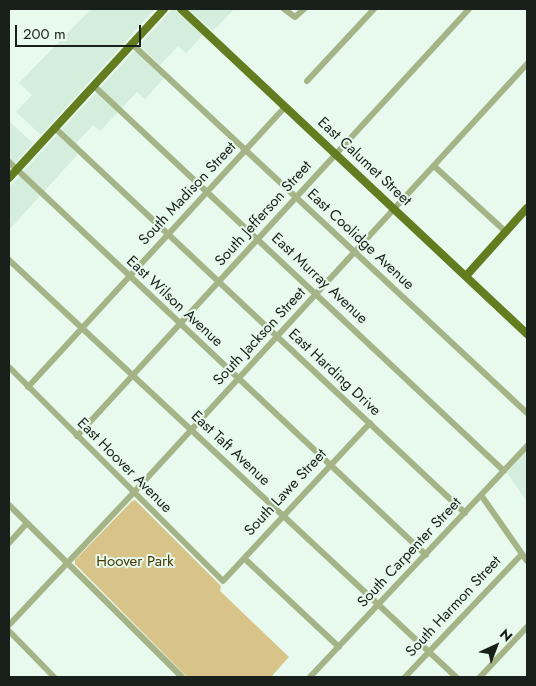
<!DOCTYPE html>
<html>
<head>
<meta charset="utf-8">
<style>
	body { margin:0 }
	#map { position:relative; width:536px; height:686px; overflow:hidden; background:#e8faee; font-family:Jost,sans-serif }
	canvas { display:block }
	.frame { position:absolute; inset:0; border:10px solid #19201c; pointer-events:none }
	.north { position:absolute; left:471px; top:621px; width:50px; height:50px; -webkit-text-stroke:4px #e8faee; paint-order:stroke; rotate:43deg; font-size:14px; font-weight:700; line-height:20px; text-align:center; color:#19201c }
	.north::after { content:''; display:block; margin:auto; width:18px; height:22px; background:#19201c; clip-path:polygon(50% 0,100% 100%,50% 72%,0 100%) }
	.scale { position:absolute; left:15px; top:25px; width:126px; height:22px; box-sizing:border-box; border:2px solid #19201c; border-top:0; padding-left:6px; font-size:15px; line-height:18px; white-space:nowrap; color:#19201c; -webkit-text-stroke:4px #e8faee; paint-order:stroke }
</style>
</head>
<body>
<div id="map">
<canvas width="536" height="686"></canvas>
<div class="frame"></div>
<div class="north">N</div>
<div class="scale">200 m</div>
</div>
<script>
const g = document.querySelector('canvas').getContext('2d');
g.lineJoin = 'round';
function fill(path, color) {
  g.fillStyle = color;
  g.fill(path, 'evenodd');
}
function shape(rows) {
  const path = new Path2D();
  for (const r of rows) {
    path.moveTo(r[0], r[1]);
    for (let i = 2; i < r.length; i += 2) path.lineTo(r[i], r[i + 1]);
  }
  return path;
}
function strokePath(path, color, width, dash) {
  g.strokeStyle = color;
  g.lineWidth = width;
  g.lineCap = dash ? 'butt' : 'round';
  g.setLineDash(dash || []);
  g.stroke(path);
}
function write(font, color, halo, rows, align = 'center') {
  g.font = font + ' Jost,sans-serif';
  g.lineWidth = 4;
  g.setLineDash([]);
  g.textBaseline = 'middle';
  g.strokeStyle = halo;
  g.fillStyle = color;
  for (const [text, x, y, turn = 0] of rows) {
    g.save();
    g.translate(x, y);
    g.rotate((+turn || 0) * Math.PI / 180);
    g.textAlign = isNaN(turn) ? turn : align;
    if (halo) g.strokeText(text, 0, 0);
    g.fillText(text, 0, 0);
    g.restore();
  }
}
const built = shape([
	[91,9,155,9,41,135,16,112,32,95,19,83],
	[172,9,176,10,203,35,186,53,178,46,160,65,143,49,141,44],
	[188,9,234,9,213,31],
	[136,51,165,77,145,99,137,92,100,131,93,125,72,148,78,154,9,230,9,187,132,53],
	[9,121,33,143,9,170],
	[527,450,527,502,507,473]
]);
const green = shape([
	[135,500,221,586,220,591,289,657,271,677,187,677,75,564,75,560,132,501]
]);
const minor = shape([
	[284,9,295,17,304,9],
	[132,44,527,413],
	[307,81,374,9],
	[94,86,504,471],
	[55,128,465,513],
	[9,162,426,555],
	[434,166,506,232],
	[9,260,456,677],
	[9,367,223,581,370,423],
	[28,387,285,107],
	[77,436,469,9],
	[481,495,527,561],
	[9,505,182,677],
	[9,543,27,523],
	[245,559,339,647],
	[9,625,137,489,527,64],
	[9,631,54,677],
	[310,677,527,446],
	[405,677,522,554],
	[480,677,527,627]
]);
const major = shape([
	[181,9,527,334],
	[9,178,164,9],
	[466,276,527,208]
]);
const streetNames = [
	["East Calumet Street",364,162,43],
	["South Madison Street",188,194,-47],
	["South Jefferson Street",264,214,-48],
	["East Coolidge Avenue",360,240,43],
	["East Murray Avenue",319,279,43],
	["East Wilson Avenue",174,302,43],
	["South Jackson Street",260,337,-47],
	["East Harding Drive",334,373,43],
	["East Taft Avenue",230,449,43],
	["East Hoover Avenue",124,466,45],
	["South Lawe Street",286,493,-47],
	["South Carpenter Street",410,553,-47],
	["South Harmon Street",454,607,-47]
];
const parkNames = [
	["Hoover Park",135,562]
];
fill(built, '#d4eddd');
fill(green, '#d8c389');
strokePath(minor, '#a4b487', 6);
strokePath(major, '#627c1f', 8);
write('15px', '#19201c', '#e8faee', streetNames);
write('15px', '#463703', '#e8faee', parkNames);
</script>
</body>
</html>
